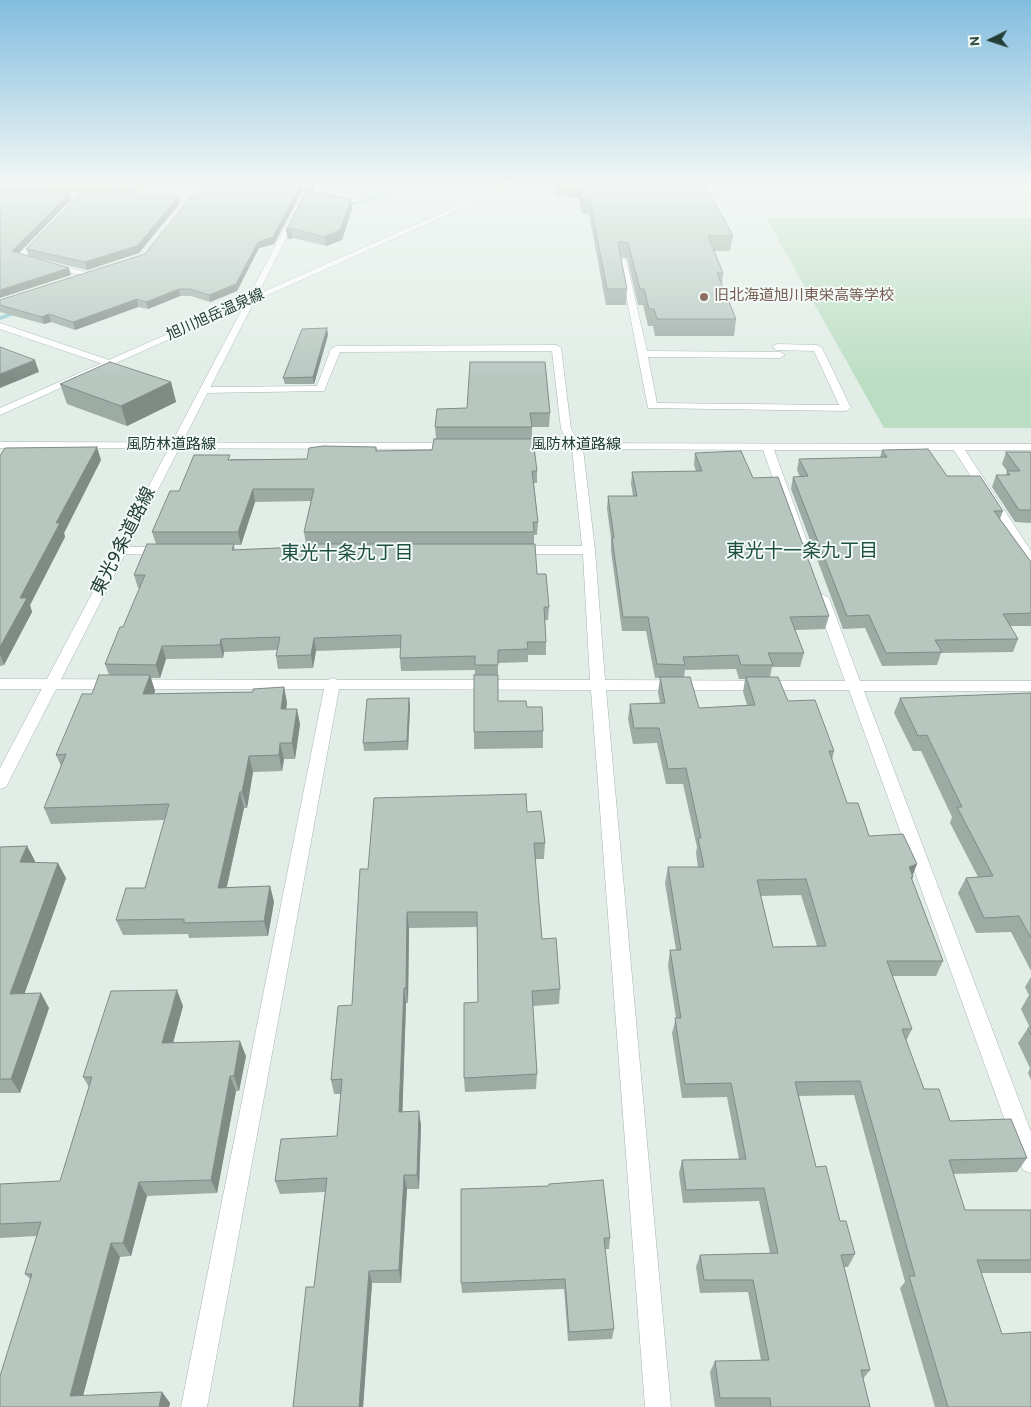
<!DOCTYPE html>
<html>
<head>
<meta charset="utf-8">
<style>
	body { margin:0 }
	#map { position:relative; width:1031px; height:1407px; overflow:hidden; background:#e2ede7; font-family:Overpass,sans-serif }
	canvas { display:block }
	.north { position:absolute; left:966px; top:15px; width:50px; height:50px; -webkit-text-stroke:4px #f3f9f6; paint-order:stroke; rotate:266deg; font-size:14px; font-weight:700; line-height:20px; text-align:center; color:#223e35 }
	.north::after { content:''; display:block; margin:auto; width:18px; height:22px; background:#223e35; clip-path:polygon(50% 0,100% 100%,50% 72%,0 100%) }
</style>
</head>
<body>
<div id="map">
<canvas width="1031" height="1407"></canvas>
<div class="north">N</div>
</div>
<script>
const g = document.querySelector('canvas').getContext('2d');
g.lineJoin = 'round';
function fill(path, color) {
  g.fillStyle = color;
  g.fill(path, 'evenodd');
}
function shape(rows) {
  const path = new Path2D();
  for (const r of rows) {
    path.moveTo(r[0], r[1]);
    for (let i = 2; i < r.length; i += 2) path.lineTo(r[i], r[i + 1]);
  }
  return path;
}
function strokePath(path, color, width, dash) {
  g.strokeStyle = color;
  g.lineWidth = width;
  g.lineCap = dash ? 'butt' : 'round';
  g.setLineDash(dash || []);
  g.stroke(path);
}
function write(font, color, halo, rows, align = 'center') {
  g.font = font + ' Overpass,"Noto Sans JP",sans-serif';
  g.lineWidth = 4;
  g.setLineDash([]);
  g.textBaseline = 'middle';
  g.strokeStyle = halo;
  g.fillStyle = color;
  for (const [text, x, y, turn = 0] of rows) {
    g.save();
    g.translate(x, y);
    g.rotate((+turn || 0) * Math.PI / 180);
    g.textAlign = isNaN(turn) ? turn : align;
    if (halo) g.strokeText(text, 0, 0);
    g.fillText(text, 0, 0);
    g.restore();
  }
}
const green = shape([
	[766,218,1031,218,1031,428,884,428]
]);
const stream = shape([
	[413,183,419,183,341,209,337,208,413,183],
	[21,309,24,311,23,312,0,320,0,316,21,309]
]);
const service = shape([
	[619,258,626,260,647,351,780,352,785,355,780,358,648,357,657,403,839,405,814,351,777,350,772,347,777,344,817,345,822,348,851,408,846,411,648,408,619,258],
	[556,345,561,348,571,429,582,446,577,449,573,448,561,429,552,351,340,352,324,391,204,393,199,390,204,387,317,386,331,349,336,346,556,345]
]);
const minor = shape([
	[199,183,205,183,172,227,166,227,166,223,199,183],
	[308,183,314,183,255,300,248,302,247,300,308,183],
	[99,194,101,195,101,197,50,198,47,196,50,194,99,194],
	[38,235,45,237,25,257,90,273,90,277,17,260,17,256,38,235],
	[0,323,112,361,114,363,112,365,106,365,0,329,0,323],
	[0,442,452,443,457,446,452,449,0,448,0,442],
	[515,443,1031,444,1031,450,965,450,1031,551,1031,565,1025,561,954,450,774,450,807,541,801,545,795,541,763,450,583,449,595,550,605,680,845,681,815,598,822,594,829,598,860,681,1031,681,1031,691,864,691,1031,1132,1031,1173,1023,1170,1020,1162,849,690,606,690,671,1407,645,1407,591,690,339,689,207,1407,181,1407,324,689,0,689,0,679,328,680,333,678,338,680,590,680,583,554,515,554,509,550,515,546,582,546,572,449,511,448,510,446,515,443],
	[121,547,165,547,171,551,165,555,117,554,115,551,121,547]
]);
const tertiary = shape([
	[248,298,255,300,8,783,6,787,0,789,0,768,248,298]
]);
const secondary = shape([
	[510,183,518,183,0,415,0,408,510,183]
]);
const wall = shape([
	[0,183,149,183,141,192,0,193],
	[205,183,306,183,274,244,259,248,237,291,210,302,191,296,180,296,148,309,138,307,75,330,51,322,44,324,0,312,0,300,145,254,195,196],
	[310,183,314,183,314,192,351,199,352,209,342,240,326,246,293,238,288,239,286,230],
	[557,183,704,183,733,236,730,251,714,251,723,273,722,285,736,319,734,336,655,336,653,326,648,326,643,305,638,305,627,258,621,257,627,289,626,305,606,305,589,214,582,214,579,198,556,195],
	[133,193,134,196,180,203,139,253,87,270,29,256,26,249],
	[328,335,314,384,285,384,283,378],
	[171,382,176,402,127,426,67,404,60,384],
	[437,409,550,413,549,427,532,427,532,439,537,471,537,483,534,483,538,522,537,535,534,535,534,544,537,574,549,607,548,620,545,620,546,642,546,655,528,655,528,662,498,663,498,701,527,707,543,731,543,748,474,749,474,732,475,670,401,671,400,658,401,648,316,651,313,668,278,669,276,656,277,650,224,652,223,658,166,659,160,678,151,678,155,691,154,694,253,692,284,687,287,703,286,709,300,724,295,759,284,759,282,771,253,772,247,808,244,808,227,887,270,886,274,902,268,936,189,938,188,934,123,935,116,920,145,888,165,820,51,824,44,808,61,766,56,755,92,694,109,675,105,664,123,627,140,588,138,588,134,575,156,544,152,532,179,491,231,459,307,459,376,447,377,451,432,450,436,439,435,427],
	[311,501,304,532,306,544,300,547,235,550,234,545,241,545,255,502],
	[882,450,947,476,1003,511,1000,519,1031,562,1031,626,1010,626,1018,639,1013,652,941,653,937,665,882,666,865,628,843,629,791,489,793,477,800,477,797,470,799,459,880,458],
	[1006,452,1031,452,1031,523,1015,522,992,487,996,475,1006,475,1007,471,1002,464],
	[695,453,753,478,829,616,825,629,795,630,804,653,800,667,772,667,770,677,788,701,834,751,832,760,847,803,869,836,917,864,912,875,913,877,912,880,943,961,936,976,893,976,912,1029,906,1041,924,1089,950,1121,1027,1158,1017,1172,953,1174,965,1210,1031,1210,1031,1273,981,1273,1002,1334,1031,1407,935,1407,900,1288,905,1282,854,1095,799,1096,816,1167,855,1254,848,1267,844,1267,870,1370,863,1379,870,1407,715,1407,710,1372,715,1361,761,1360,748,1292,700,1293,696,1267,700,1255,770,1253,759,1201,683,1203,679,1173,682,1160,739,1159,727,1097,682,1098,672,1033,676,1018,668,966,670,950,676,950,665,883,668,867,698,867,696,853,697,847,683,784,666,784,657,743,633,744,628,719,630,704,660,703,658,692,660,678,655,678,646,631,622,631,611,551,611,538,607,509,608,496,633,496,631,484,632,472,696,471,694,465],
	[736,669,739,679,745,679,743,692,747,705,699,708,684,677,685,670],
	[801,895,817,946,773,947,761,896],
	[0,456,101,460,64,533,65,537,30,605,32,612,4,665,0,666],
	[1031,693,1031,971,1011,932,976,933,958,893,966,878,978,877,950,823,952,817,921,751,913,751,894,713,900,698],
	[409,698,410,706,408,750,364,751,363,743],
	[527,812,545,843,544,859,535,859,542,939,560,989,559,1004,533,1006,537,1074,536,1089,465,1092,464,1078,478,1002,477,927,409,928,408,1003,406,1003,402,1112,421,1125,419,1189,407,1189,401,1283,372,1283,363,1407,293,1407,314,1287,325,1192,280,1194,275,1181,337,1136,341,1094,334,1094,331,1080,352,1005,368,869],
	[27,846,35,861,34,862,66,878,24,994,49,1008,20,1093,0,1093,0,847],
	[1031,977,1031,1080,1028,1073,1030,1068,1018,1043,1028,1028,1030,1028,1021,1009,1029,995,1025,987],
	[183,1006,173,1042,246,1056,239,1091,236,1091,217,1193,147,1196,131,1256,120,1257,83,1396,162,1392,170,1403,169,1407,0,1407,30,1279,25,1274,37,1236,0,1238,0,1184,60,1181,89,1087,83,1077],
	[461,1189,610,1238,609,1249,605,1249,614,1329,612,1339,568,1341,564,1289,462,1293,461,1283]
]);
const shadedWall = shape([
	[142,183,149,183,141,192,140,186],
	[302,183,306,183,274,244,259,248,237,291,210,302,209,295,258,242],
	[313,183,314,183,315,186,312,201,311,192],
	[69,194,71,200,14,258,12,251],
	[179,196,180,203,139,253,87,270,85,262],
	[351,199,352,209,342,240,326,246,324,237],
	[291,228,293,238,288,239,286,230],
	[69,268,71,275,0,298,0,290],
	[179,289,180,296,148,309,146,302],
	[137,299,138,307,75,330,73,322],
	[49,314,51,322,44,324,42,317],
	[327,328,328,335,314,384,313,377],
	[35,360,39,372,0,388,0,374],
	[171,382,176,402,127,426,121,406],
	[97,447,101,460,64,533,65,537,30,605,32,612,4,665,0,655,0,647,20,598,56,523],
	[253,489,255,502,241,545,238,532],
	[314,638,316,651,313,668,311,655],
	[221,639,224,652,223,658,220,645],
	[162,646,166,659,160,678,156,665],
	[150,675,155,691,148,710,143,694],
	[284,687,287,703,284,725,281,709],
	[409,698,410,706,408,750,407,741],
	[297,709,300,724,295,759,292,743],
	[280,743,284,759,282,771,279,755],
	[249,756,253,772,247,808,242,792],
	[240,792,244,808,223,903,218,888],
	[27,846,35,861,28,877,20,862],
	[58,863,66,878,19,1009,10,994],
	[917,864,912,877,909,867],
	[270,886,274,902,268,936,264,921],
	[407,912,409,928,408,1003,406,988],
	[404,988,406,1003,402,1126,399,1112],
	[177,990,183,1006,169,1058,162,1043],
	[41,993,49,1008,20,1093,11,1079],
	[240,1041,246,1056,239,1091,234,1076],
	[230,1076,236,1091,217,1193,211,1180],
	[419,1111,421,1125,419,1189,417,1175],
	[404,1175,407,1189,401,1283,399,1270],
	[139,1182,147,1196,131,1256,123,1243],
	[111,1243,120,1257,80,1407,70,1396],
	[369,1271,372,1283,363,1407,359,1407],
	[162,1392,170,1403,169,1407,159,1407]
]);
const building = shape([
	[0,183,142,183,140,186,0,187,0,183],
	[205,183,302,183,273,237,258,242,236,284,209,295,190,289,179,289,146,302,137,299,73,322,49,314,42,317,0,305,0,300,145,254,191,196,195,196,205,183],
	[311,183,313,183,311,192,351,199,340,230,324,237,291,228,286,230,311,183],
	[570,183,704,183,733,236,708,236,723,273,717,273,736,319,657,319,654,309,649,309,644,289,640,289,628,243,620,241,618,243,627,289,607,289,590,200,582,200,580,184,570,183],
	[82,193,133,193,131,196,179,196,137,246,85,262,26,249,82,193],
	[0,194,69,194,12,251,69,268,0,290,0,194],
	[327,328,313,377,283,378,302,329,327,328],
	[0,347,35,360,0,374,0,347],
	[110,362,171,382,121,406,60,384,110,362],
	[470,362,545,362,550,413,530,413,532,427,435,427,437,409,467,408,470,362],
	[434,439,533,439,537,471,532,471,538,522,533,522,534,532,304,532,314,489,253,489,238,532,152,532,170,491,179,491,194,455,230,455,228,460,307,459,309,448,323,446,376,447,376,451,432,450,434,439],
	[97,447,56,523,60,523,20,598,27,598,0,647,0,456,5,448,97,447],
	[928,449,947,476,980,476,1003,511,994,511,1031,562,1031,613,1003,614,1018,639,935,640,942,652,886,653,869,615,847,616,793,477,808,476,799,459,887,457,882,450,928,449],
	[741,451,753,478,778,477,829,616,790,617,804,653,768,653,773,665,741,665,738,655,683,657,685,665,657,664,648,617,623,617,612,538,614,538,608,496,637,496,632,472,702,471,695,453,741,451],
	[1006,452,1031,452,1031,510,1019,510,996,475,1010,475,1007,471,1020,471,1006,452],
	[147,544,234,544,232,550,300,547,301,544,535,544,537,574,546,574,549,607,544,607,546,642,527,642,528,649,498,650,498,665,475,665,475,656,400,658,401,635,314,638,311,655,276,656,280,637,221,639,220,645,162,646,156,665,105,664,120,627,123,627,145,575,134,575,147,544],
	[99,675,150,675,143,694,253,692,253,689,284,687,281,709,297,709,292,743,280,743,279,755,249,756,242,792,240,792,218,888,270,886,264,921,184,923,184,919,116,920,126,888,145,888,169,804,44,808,66,754,56,755,82,694,92,694,99,675],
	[474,675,498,675,498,701,526,701,527,707,542,707,543,731,474,732,474,675],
	[660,677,690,677,699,708,755,705,746,677,778,677,788,701,815,700,834,751,829,751,847,803,858,803,869,836,903,834,917,864,909,867,913,877,911,877,943,961,887,961,912,1029,902,1029,924,1089,939,1089,950,1121,1011,1119,1027,1158,949,1160,965,1210,1031,1210,1031,1260,977,1260,1002,1334,1031,1332,1031,1407,948,1407,909,1276,915,1276,860,1081,795,1082,816,1167,826,1166,840,1221,846,1221,855,1254,841,1255,870,1370,861,1370,870,1407,771,1407,770,1398,720,1398,715,1361,769,1360,753,1280,704,1280,700,1255,778,1253,764,1188,686,1190,682,1160,746,1159,731,1083,685,1084,675,1018,681,1018,670,950,681,950,668,867,704,867,698,838,701,838,686,768,668,769,659,728,634,728,630,704,665,703,660,677],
	[806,879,826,946,773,947,757,880,806,879],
	[1031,693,1031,938,1019,916,984,918,966,878,993,876,957,807,962,807,927,735,918,736,900,698,1031,693],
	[409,698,407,741,363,743,367,699,409,698],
	[526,794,527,812,541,811,545,843,534,843,542,939,556,938,560,989,532,991,537,1074,464,1078,464,1003,478,1002,477,912,407,912,406,988,404,988,399,1112,419,1111,417,1175,404,1175,399,1270,369,1271,359,1407,293,1407,306,1287,314,1287,327,1178,275,1181,281,1139,337,1136,342,1079,331,1080,338,1006,352,1005,360,869,368,869,374,798,526,794],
	[27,846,20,862,58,863,10,994,41,993,11,1079,0,1079,0,847,27,846],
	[177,990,162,1043,240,1041,234,1076,230,1076,211,1180,139,1182,123,1243,111,1243,70,1396,162,1392,159,1407,0,1407,0,1376,32,1274,25,1274,41,1222,0,1224,0,1184,60,1181,92,1077,83,1077,111,991,177,990],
	[1031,1027,1031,1035,1028,1028,1031,1027],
	[603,1180,610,1238,604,1238,614,1329,569,1332,565,1279,461,1283,461,1189,549,1186,549,1184,603,1180]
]);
const markers = [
	[704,297,5,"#8d6e63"]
];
const farEducationnames = [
	["旧北海道旭川東栄高等学校",714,297]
];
const farStreetnames = [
	["旭川旭岳温泉線",216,316,-24],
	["風防林道路線",171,446],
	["風防林道路線",576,446]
];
const streetNames = [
	["東光9条道路線",125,542,-63]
];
const neighbourhoodNames = [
	["東光十一条九丁目",802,553],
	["東光十条九丁目",347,555]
];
fill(green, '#bbdec3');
fill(stream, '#89cad2');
strokePath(service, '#a5b5ae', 1);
strokePath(minor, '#a5b5ae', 1);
strokePath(tertiary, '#a5b5ae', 1);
strokePath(secondary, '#a0b8af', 1);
fill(service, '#fff');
fill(minor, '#fff');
fill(tertiary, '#fff');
fill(secondary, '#fff');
fill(wall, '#9daba5');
fill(shadedWall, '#808b86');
fill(building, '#b7c7c0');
strokePath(building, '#808b86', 1);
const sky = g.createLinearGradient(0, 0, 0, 380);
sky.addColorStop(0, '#82bddf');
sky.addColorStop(0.48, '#f2f7f4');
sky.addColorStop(1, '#f2f7f400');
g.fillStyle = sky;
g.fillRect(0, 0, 1031, 380);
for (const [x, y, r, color] of markers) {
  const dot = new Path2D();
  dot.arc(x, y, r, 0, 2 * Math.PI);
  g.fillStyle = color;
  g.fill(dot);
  strokePath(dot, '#f3f9f6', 2);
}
write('15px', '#785e54', '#f3f9f6', farEducationnames, 'left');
write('15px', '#223e35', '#f3f9f6', farStreetnames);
write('18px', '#223e35', '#f3f9f6', streetNames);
write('19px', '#1d5042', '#f3f9f6', neighbourhoodNames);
</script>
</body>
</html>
